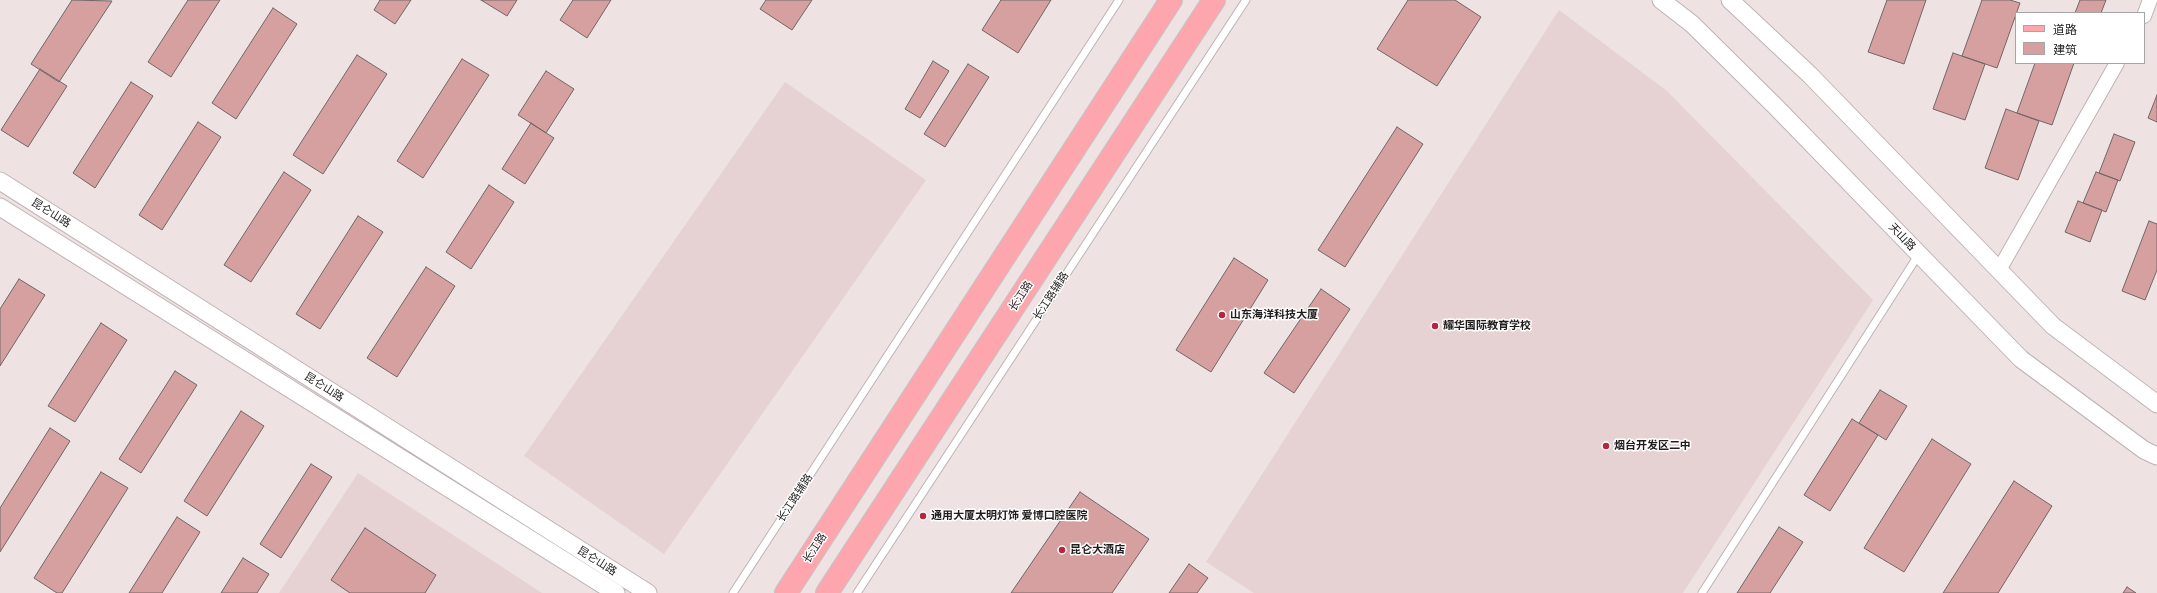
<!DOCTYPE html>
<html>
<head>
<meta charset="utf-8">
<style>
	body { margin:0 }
	#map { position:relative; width:2157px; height:593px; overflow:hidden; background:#eee2e2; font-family:Inter,"Noto Sans SC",sans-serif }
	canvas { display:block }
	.legend { position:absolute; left:2015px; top:12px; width:130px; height:52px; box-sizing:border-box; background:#fff; border:1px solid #a6a4a4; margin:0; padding:5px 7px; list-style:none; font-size:12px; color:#201c1c }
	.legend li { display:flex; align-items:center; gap:8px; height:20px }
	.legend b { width:20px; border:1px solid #a6a4a4 }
</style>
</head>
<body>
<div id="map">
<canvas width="2157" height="593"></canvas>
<ul class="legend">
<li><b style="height:5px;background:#fea6ad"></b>道路</li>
<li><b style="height:11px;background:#d6a0a1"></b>建筑</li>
</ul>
</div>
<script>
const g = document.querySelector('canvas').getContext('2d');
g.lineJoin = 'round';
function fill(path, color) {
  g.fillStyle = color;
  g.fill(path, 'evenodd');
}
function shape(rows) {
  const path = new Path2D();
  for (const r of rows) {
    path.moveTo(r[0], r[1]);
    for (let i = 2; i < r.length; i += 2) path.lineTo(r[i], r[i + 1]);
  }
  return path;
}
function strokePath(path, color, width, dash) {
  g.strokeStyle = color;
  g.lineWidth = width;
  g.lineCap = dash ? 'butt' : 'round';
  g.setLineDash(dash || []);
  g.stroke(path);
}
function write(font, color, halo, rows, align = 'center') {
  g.font = font + ' Inter,"Noto Sans SC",sans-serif';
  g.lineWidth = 3;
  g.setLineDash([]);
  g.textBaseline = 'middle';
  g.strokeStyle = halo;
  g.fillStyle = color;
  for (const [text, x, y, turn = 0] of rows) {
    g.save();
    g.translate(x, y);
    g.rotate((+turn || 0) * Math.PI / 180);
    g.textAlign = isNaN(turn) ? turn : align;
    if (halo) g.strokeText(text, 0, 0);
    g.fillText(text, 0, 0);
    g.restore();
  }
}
const built = shape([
	[1559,10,1667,91,1873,300,1683,593,1254,593,1206,562],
	[785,82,926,180,664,554,524,456],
	[358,473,542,593,279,593]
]);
const building = shape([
	[72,0,112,1,59,82,31,64,72,0],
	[188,0,220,0,171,77,148,62,188,0],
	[380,0,411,0,395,24,374,10,380,0],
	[481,0,517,0,507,16,481,0],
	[573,0,611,0,587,38,560,20,573,0],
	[766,0,812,0,792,30,760,9,766,0],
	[1001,0,1051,0,1018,53,982,30,1001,0],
	[1408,0,1455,0,1481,17,1437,86,1377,49,1408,0],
	[1887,0,1926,0,1904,64,1868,52,1887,0],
	[1982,0,2010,0,2020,3,1997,68,1962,56,1982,0],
	[2080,0,2106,0,2101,13,2075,13,2080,0],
	[273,8,297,24,236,119,212,103,273,8],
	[1953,53,1985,64,1965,120,1933,109,1953,53],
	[357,55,387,74,323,174,293,155,357,55],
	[462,59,489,75,423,178,397,161,462,59],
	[933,61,949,71,920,118,905,109,933,61],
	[2035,63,2074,63,2052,125,2017,113,2035,63],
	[968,64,989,77,945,147,924,134,968,64],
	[40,69,67,86,28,147,1,130,40,69],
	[546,71,574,89,546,133,518,115,546,71],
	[131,82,153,96,95,188,73,173,131,82],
	[2157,95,2157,122,2148,118,2157,95],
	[2006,109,2039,121,2018,180,1985,168,2006,109],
	[198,122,221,137,162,230,139,215,198,122],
	[531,123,554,138,525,184,502,169,531,123],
	[1397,127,1423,144,1345,267,1318,250,1397,127],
	[2114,134,2135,142,2120,181,2099,173,2114,134],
	[284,172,311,190,251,282,224,265,284,172],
	[2096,172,2118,180,2106,212,2083,203,2096,172],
	[489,185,514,202,471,269,446,252,489,185],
	[2078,201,2102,210,2090,242,2065,232,2078,201],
	[358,216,383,232,320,329,296,314,358,216],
	[2149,221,2157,224,2157,270,2145,300,2122,291,2149,221],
	[1234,258,1268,280,1211,372,1176,350,1234,258],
	[426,267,455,286,397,377,367,358,426,267],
	[19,279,45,295,0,366,0,309,19,279],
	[1321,289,1350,309,1294,393,1264,373,1321,289],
	[101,323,127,340,75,422,48,406,101,323],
	[175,371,197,385,141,473,119,459,175,371],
	[1880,390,1907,406,1886,440,1859,423,1880,390],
	[241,411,264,426,207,516,184,501,241,411],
	[1852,419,1878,435,1830,511,1804,495,1852,419],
	[50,428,70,441,0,552,0,508,50,428],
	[1932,439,1971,464,1904,572,1864,548,1932,439],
	[311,464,332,477,281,558,260,544,311,464],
	[101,472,128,488,62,593,57,593,34,578,101,472],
	[2014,481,2052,506,1998,593,1943,593,2014,481],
	[1080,492,1149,539,1112,593,1011,593,1080,492],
	[177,517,200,532,162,593,129,593,177,517],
	[1779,527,1803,542,1770,593,1737,593,1779,527],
	[365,528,436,575,425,593,350,593,331,580,365,528],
	[243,558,269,574,257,593,221,593,243,558],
	[1189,564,1208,578,1197,593,1169,593,1189,564],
	[2127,587,2136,593,2123,593,2127,587]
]);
const service = shape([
	[733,593,1119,0],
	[857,593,1246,0],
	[1702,593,1919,254]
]);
const minor = shape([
	[2144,16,2150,0],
	[1999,270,2117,63]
]);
const tertiary = shape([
	[1661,0,1692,24,1775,106,2021,359,2144,450,2157,456],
	[1730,0,1810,75,2053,326,2157,404],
	[0,181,648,593],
	[0,207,616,593]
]);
const primary = shape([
	[786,593,1171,0],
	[827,593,1214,0]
]);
const markers = [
	[1222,315,4,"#b7253e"],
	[1435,326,4,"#b7253e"],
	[1606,446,4,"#b7253e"],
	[923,516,4,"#b7253e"],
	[1062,550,4,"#b7253e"]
];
const streetNames = [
	["昆仑山路",51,213,32],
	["天山路",1902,237,46],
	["长江路",1021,296,-57],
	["长江路辅路",1051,296,-57],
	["昆仑山路",324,387,32],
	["长江路辅路",795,498,-57],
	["长江路",815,548,-57],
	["昆仑山路",597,561,32]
];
const poiNames = [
	["山东海洋科技大厦",1230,315],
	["耀华国际教育学校",1443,326],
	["烟台开发区二中",1614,446],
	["通用大厦太明灯饰 爱博口腔医院",931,516],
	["昆仑大酒店",1070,550]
];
fill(built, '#e6d2d2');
fill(building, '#d6a0a1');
strokePath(building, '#716666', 1);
strokePath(service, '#bfb3b3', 9);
strokePath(minor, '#bfb3b3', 16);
strokePath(tertiary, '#bfb3b3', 19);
strokePath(primary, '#c5c4c4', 24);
strokePath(service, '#fff', 7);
strokePath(minor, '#fff', 14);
strokePath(tertiary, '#fff', 17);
strokePath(primary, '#fea6ad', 22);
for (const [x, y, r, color] of markers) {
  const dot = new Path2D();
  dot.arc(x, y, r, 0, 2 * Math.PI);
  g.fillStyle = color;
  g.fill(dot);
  strokePath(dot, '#fff', 1.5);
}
write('11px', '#201c1c', '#fff', streetNames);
write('bold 11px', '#201c1c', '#fff', poiNames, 'left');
</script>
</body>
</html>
